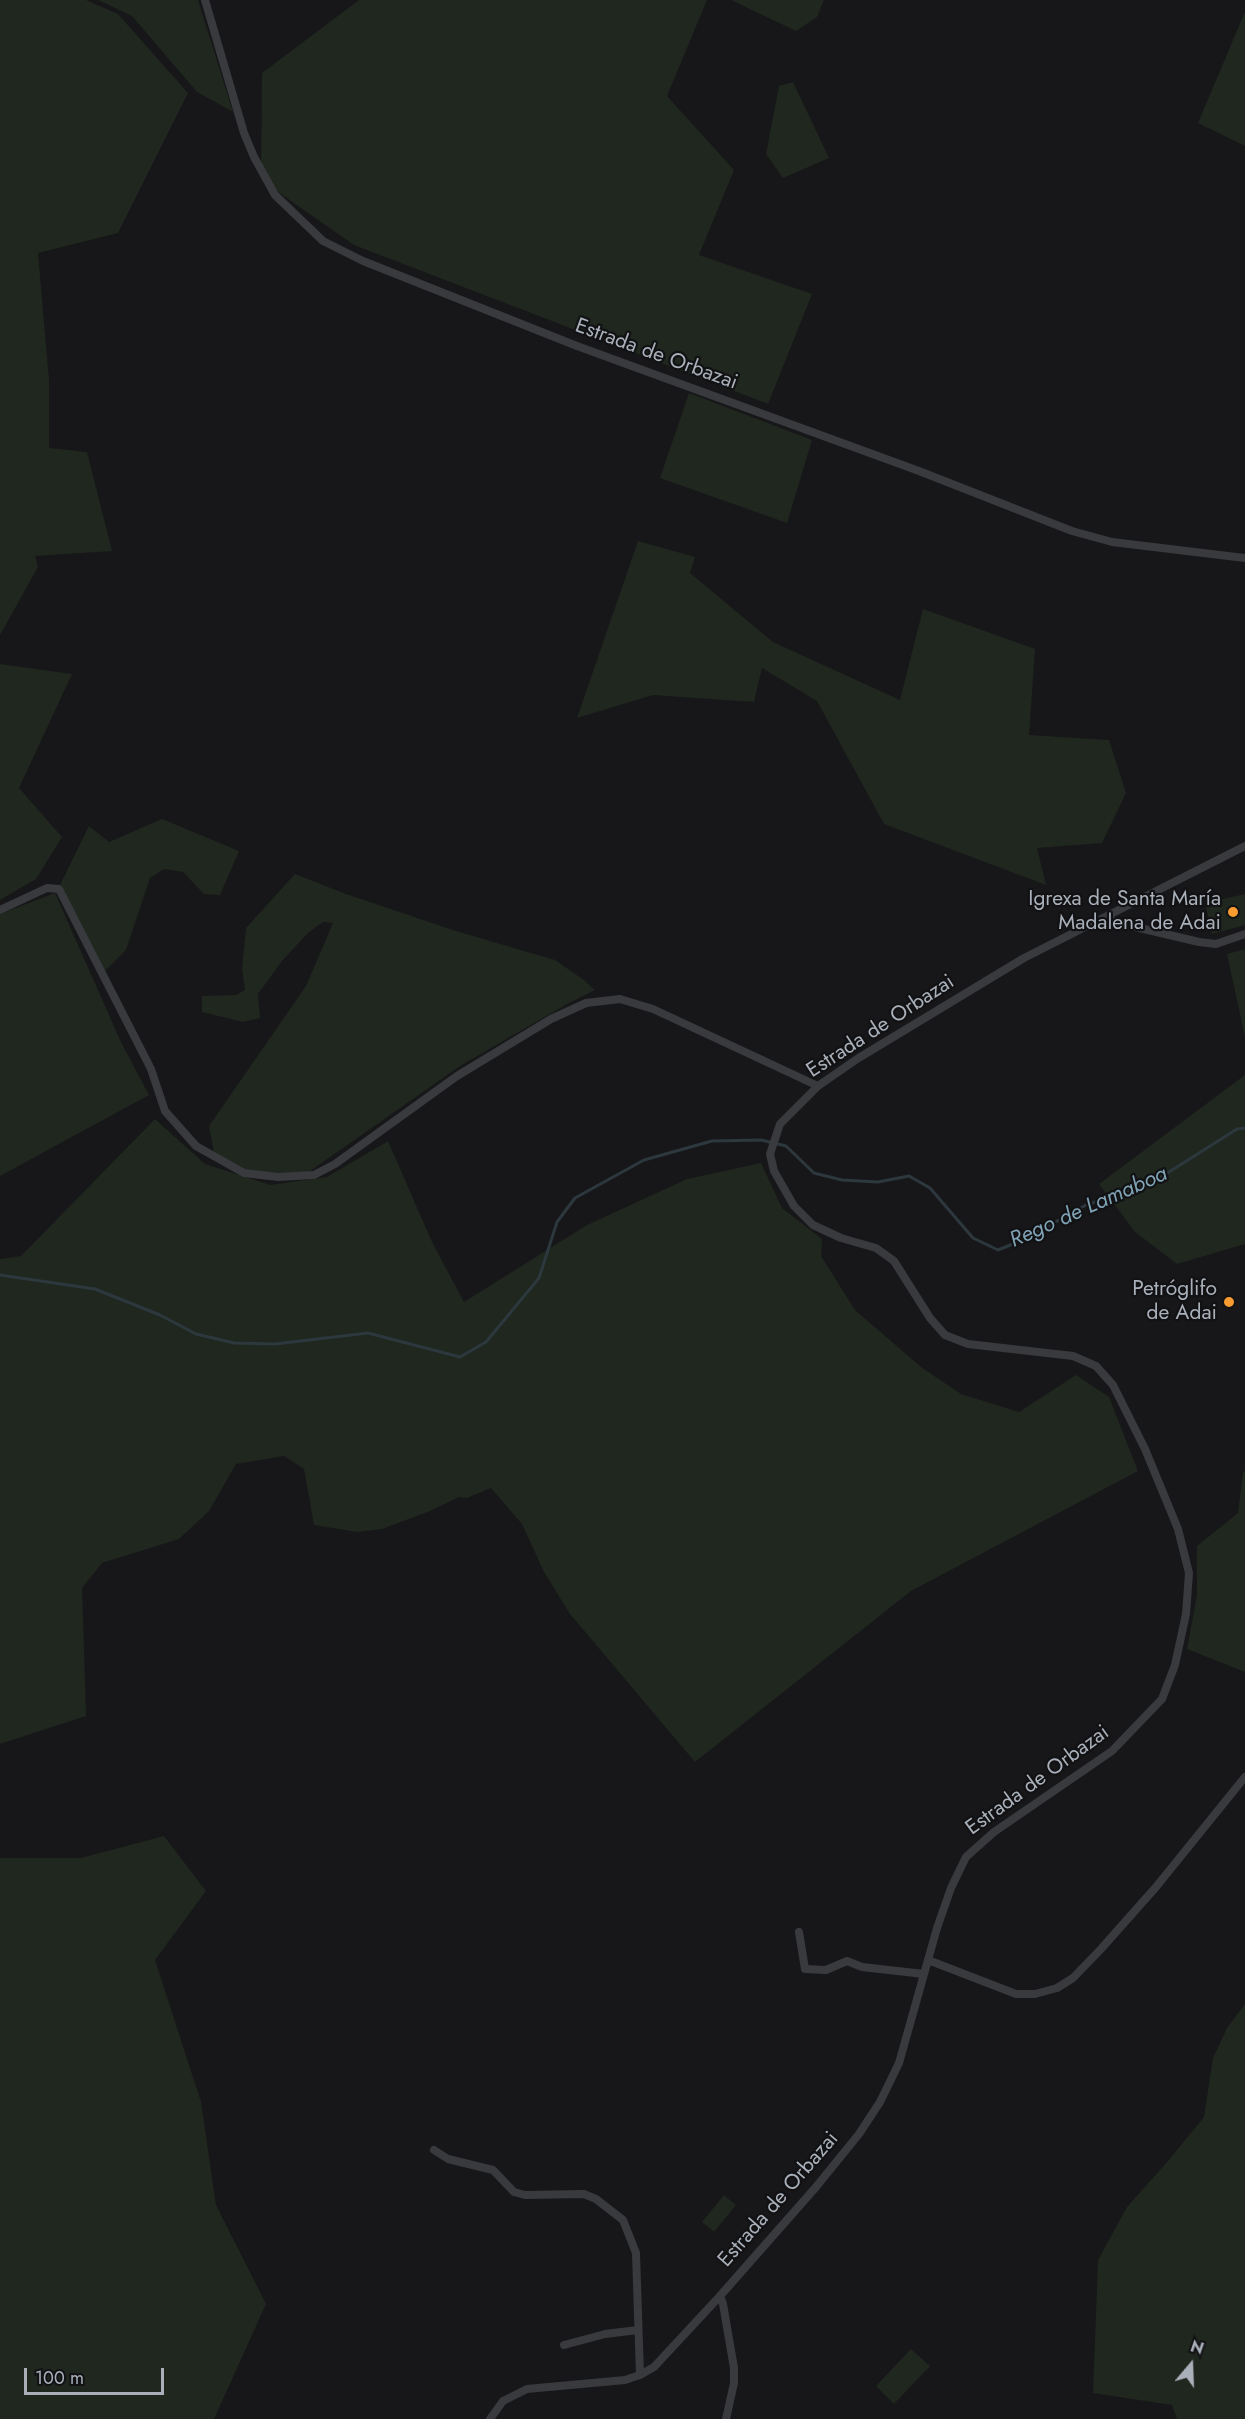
<!DOCTYPE html>
<html>
<head>
<meta charset="utf-8">
<style>
	body { margin:0 }
	#map { position:relative; width:1245px; height:2419px; overflow:hidden; background:#171719; font-family:Jost,sans-serif }
	canvas { display:block }
	.north { position:absolute; left:1161px; top:2335px; width:60px; height:60px; -webkit-text-stroke:4px #121214; paint-order:stroke; rotate:19deg; font-size:16px; font-weight:700; line-height:24px; text-align:center; color:#a9b0b9 }
	.north::after { content:''; display:block; margin:auto; width:21px; height:27px; background:#a9b0b9; clip-path:polygon(50% 0,100% 100%,50% 72%,0 100%) }
	.scale { position:absolute; left:24px; top:2368px; width:140px; height:27px; box-sizing:border-box; border:3px solid #a9b0b9; border-top:0; padding-left:8px; font-size:18px; line-height:21px; white-space:nowrap; color:#a9b0b9; -webkit-text-stroke:4px #121214; paint-order:stroke }
</style>
</head>
<body>
<div id="map">
<canvas width="1245" height="2419"></canvas>
<div class="north">N</div>
<div class="scale">100 m</div>
</div>
<script>
const g = document.querySelector('canvas').getContext('2d');
g.lineJoin = 'round';
function fill(path, color) {
  g.fillStyle = color;
  g.fill(path, 'evenodd');
}
function shape(rows) {
  const path = new Path2D();
  for (const r of rows) {
    path.moveTo(r[0], r[1]);
    for (let i = 2; i < r.length; i += 2) path.lineTo(r[i], r[i + 1]);
  }
  return path;
}
function strokePath(path, color, width, dash) {
  g.strokeStyle = color;
  g.lineWidth = width;
  g.lineCap = dash ? 'butt' : 'round';
  g.setLineDash(dash || []);
  g.stroke(path);
}
function write(font, color, halo, rows, align = 'center') {
  g.font = font + ' Jost,sans-serif';
  g.lineWidth = 4.5;
  g.setLineDash([]);
  g.textBaseline = 'middle';
  g.strokeStyle = halo;
  g.fillStyle = color;
  for (const [text, x, y, turn = 0] of rows) {
    g.save();
    g.translate(x, y);
    g.rotate((+turn || 0) * Math.PI / 180);
    g.textAlign = isNaN(turn) ? turn : align;
    if (halo) g.strokeText(text, 0, 0);
    g.fillText(text, 0, 0);
    g.restore();
  }
}
const green = shape([
	[0,0,86,0,118,14,188,93,118,233,38,253,49,380,49,448,87,452,112,551,35,556,38,567,0,635],
	[98,0,198,0,233,112,197,92,132,16],
	[359,0,707,0,667,96,734,170,699,255,812,294,768,404,354,245,261,180,262,73],
	[731,0,824,0,817,17,796,31],
	[1244,14,1245,14,1245,146,1198,123],
	[793,82,829,158,783,178,766,154,779,86],
	[689,393,812,440,787,523,660,478],
	[638,541,695,557,690,573,773,642,900,700,923,609,1035,649,1029,735,1109,740,1126,793,1102,843,1037,848,1046,885,884,824,817,701,762,668,754,702,653,695,577,718],
	[0,664,72,674,19,788,62,837,36,879,0,900],
	[162,819,239,851,220,895,204,894,183,872,164,869,150,878,126,950,105,971,60,885,89,826,109,842],
	[295,874,346,894,456,931,555,960,584,980,595,990,567,1004,460,1066,306,1174,250,1172,214,1153,209,1126,306,986,333,923,323,922,308,933,282,961,258,994,260,1018,243,1022,202,1012,202,996,236,995,245,990,242,969,246,928],
	[55,893,121,1042,149,1095,0,1176,0,914],
	[1245,894,1245,925,1212,934,1205,903],
	[1245,949,1245,1037,1227,954],
	[1245,1075,1245,1244,1177,1264,1135,1232,1099,1184],
	[155,1119,205,1164,270,1185,327,1177,388,1141,432,1242,464,1302,587,1225,687,1179,761,1163,782,1208,822,1239,821,1256,855,1310,921,1367,961,1394,1019,1412,1076,1375,1109,1397,1138,1471,911,1591,695,1762,570,1614,544,1572,522,1524,491,1488,467,1498,459,1497,430,1511,382,1529,357,1532,314,1525,304,1469,284,1456,236,1464,209,1511,179,1539,102,1563,82,1588,86,1716,0,1744,0,1259,21,1256],
	[1245,1471,1245,1672,1187,1649,1197,1595,1197,1546,1238,1513,1243,1472],
	[164,1836,206,1891,155,1960,201,2102,216,2205,266,2304,214,2419,0,2419,0,1858,81,1858],
	[1245,2004,1245,2419,1177,2419,1172,2405,1093,2393,1098,2260,1127,2207,1168,2161,1204,2117,1213,2058,1227,2028],
	[724,2195,736,2205,714,2232,702,2222],
	[911,2349,930,2366,894,2404,876,2386]
]);
const stream = shape([
	[0,1275,95,1289,160,1315,196,1334,234,1343,275,1344,368,1333,460,1357,486,1342,539,1278,557,1222,575,1198,644,1160,712,1141,761,1140,786,1146,814,1173,842,1180,878,1182,909,1176,930,1188,973,1238,998,1250,1025,1239,1086,1205,1150,1184,1237,1129,1245,1128]
]);
const street = shape([
	[205,0,244,133,254,157,275,195,323,241,363,261,577,346,919,471,1072,531,1112,542,1245,558],
	[0,910,47,888,59,889,151,1069,165,1111,196,1146,244,1173,278,1177,314,1175,335,1164,457,1076,551,1019,586,1003,620,999,653,1009,818,1086],
	[1108,917,1114,922,1199,942,1216,944,1245,934],
	[799,1932,805,1969,826,1970,847,1961,862,1967,924,1974],
	[928,1960,1016,1994,1035,1994,1057,1988,1073,1978,1101,1949,1156,1887,1245,1777],
	[434,2150,448,2159,493,2170,514,2192,525,2195,584,2194,596,2199,623,2220,636,2253,640,2375],
	[720,2296,723,2304,734,2368,734,2383,726,2419],
	[564,2345,605,2334,638,2330],
	[490,2419,503,2401,527,2389,625,2380,640,2375,654,2367,720,2296,816,2187,859,2134,880,2102,899,2063,937,1928,951,1888,966,1857,994,1832,1112,1751,1162,1699,1175,1665,1186,1614,1189,1573,1178,1529,1145,1449,1113,1385,1096,1366,1073,1356,968,1344,945,1335,930,1318,894,1261,876,1248,841,1238,813,1225,794,1206,774,1171,770,1154,780,1124,818,1086,857,1059,1024,958,1245,846]
]);
const markers = [
	[1233,912,6,"#f89b30"],
	[1229,1302,6,"#f89b30"]
];
const streetNames = [
	["Estrada de Orbazai",656,355,20],
	["Estrada de Orbazai",881,1027,-33],
	["Estrada de Orbazai",1038,1781,-36],
	["Estrada de Orbazai",779,2200,-49]
];
const poiNames = [
	["Igrexa de Santa María",1221,900],
	["Madalena de Adai",1221,924],
	["Petróglifo",1217,1290],
	["de Adai",1217,1314]
];
const waterNames = [
	["Rego de Lamaboa",1089,1208,-24]
];
fill(green, '#1f271f');
strokePath(stream, '#2c383e', 3);
strokePath(street, '#383a3e', 8);
for (const [x, y, r, color] of markers) {
  const dot = new Path2D();
  dot.arc(x, y, r, 0, 2 * Math.PI);
  g.fillStyle = color;
  g.fill(dot);
  strokePath(dot, '#121214', 2);
}
write('21px', '#a9b0b9', '#121214', streetNames);
write('21px', '#a9b0b9', '#121214', poiNames, 'right');
write('italic 22px', '#7fa3b5', '#121214', waterNames);
</script>
</body>
</html>
